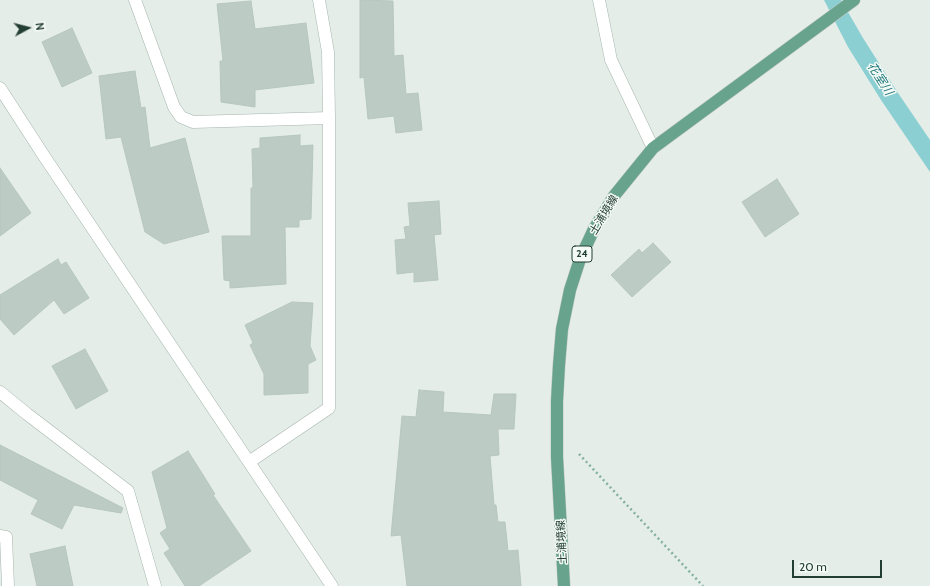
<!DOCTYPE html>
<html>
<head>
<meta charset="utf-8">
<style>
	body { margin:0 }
	#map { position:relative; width:930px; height:586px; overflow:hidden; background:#e4ede8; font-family:Cabin,sans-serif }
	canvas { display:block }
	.north { position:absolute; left:8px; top:8px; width:40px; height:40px; -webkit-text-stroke:3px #f4faf6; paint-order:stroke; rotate:83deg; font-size:11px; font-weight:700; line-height:16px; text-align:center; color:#233f34 }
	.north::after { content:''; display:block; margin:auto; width:14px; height:18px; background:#233f34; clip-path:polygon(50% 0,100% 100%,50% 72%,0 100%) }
	.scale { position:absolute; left:792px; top:560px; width:90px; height:18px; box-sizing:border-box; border:2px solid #233f34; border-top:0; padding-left:5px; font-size:12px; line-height:14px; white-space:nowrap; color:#233f34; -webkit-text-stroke:3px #f4faf6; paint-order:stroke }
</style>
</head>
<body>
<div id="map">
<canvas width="930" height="586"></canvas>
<div class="north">N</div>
<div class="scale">20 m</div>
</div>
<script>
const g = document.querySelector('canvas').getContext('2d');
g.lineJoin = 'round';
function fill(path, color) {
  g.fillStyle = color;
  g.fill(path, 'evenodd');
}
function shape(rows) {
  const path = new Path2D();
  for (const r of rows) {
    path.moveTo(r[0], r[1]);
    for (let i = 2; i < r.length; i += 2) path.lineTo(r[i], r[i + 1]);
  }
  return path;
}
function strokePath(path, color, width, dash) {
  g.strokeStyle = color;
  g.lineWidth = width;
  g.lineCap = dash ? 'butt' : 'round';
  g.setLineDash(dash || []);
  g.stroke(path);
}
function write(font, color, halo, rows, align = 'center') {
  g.font = font + ' Cabin,"Noto Sans JP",sans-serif';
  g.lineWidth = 3;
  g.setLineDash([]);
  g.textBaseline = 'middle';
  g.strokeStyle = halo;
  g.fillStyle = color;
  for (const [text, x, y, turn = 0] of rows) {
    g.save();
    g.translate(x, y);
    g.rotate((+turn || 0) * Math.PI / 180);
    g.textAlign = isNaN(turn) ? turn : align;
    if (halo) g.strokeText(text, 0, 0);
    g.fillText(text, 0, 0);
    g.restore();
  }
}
const water = shape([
	[824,0,841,0,863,38,896,90,930,140,930,172,881,100,848,47]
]);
const building = shape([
	[360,0,393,1,394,56,403,55,406,94,418,93,422,130,396,133,394,116,368,119,364,77,360,78,360,0],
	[251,1,255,29,306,23,314,83,255,90,255,107,221,102,220,61,223,61,217,4,251,1],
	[72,28,92,73,62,87,42,42,72,28],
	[135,71,141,108,145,107,150,148,185,138,209,232,164,244,145,232,121,137,106,139,99,76,135,71],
	[300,135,300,146,313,145,311,219,299,220,299,227,285,227,286,284,230,288,230,281,224,280,222,236,251,236,251,188,253,188,252,149,260,148,260,138,300,135],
	[0,168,31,213,0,236,0,168],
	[777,179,799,214,765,237,742,202,777,179],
	[439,201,441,234,434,235,438,280,414,282,414,272,397,274,395,240,406,239,404,227,410,226,408,203,439,201],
	[653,243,671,262,632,297,611,275,639,249,642,253,653,243],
	[58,259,61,265,66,262,89,298,64,314,54,300,14,335,0,319,0,295,58,259],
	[292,302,313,303,310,346,316,360,308,364,308,393,264,395,264,374,250,345,253,343,245,325,292,302],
	[85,349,108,391,76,409,52,366,85,349],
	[419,390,444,392,443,412,491,415,494,394,516,394,514,429,498,429,499,455,490,456,494,505,496,505,498,522,505,522,508,551,518,550,521,586,407,586,401,535,391,536,402,416,416,417,419,390],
	[0,445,123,508,121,513,74,505,62,529,31,514,38,500,0,480,0,445],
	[188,451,215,494,213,495,251,551,199,586,185,586,164,553,170,549,160,533,167,528,152,472,188,451],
	[65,546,73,586,37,586,30,554,65,546]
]);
const path = shape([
	[579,454,703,586]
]);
const minor = shape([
	[135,0,174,107,181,117,193,122,329,118],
	[599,0,611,60,653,148],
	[0,88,44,156,332,586],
	[0,392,27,414,128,491,155,586],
	[249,462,329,408,329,118,328,52,319,0],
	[0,536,6,537,8,586]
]);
const major = shape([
	[564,586,557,457,557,401,559,365,562,329,570,290,580,259,594,229,614,196,653,148,854,0]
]);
const shields = [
	[582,254,20]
];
const shieldNames = [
	["24",582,254]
];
const streetNames = [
	["土浦境線",604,215,-59],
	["土浦境線",562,542,-93]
];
const waterNames = [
	["花室川",880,79,57]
];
fill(water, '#8ccfd2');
fill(building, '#bccbc3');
strokePath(building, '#b6c7be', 1);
strokePath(minor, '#a6b5ae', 13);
strokePath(major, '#c1c9c6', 13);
strokePath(path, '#84b19e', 2.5, [2, 3]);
strokePath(minor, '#fff', 12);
strokePath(major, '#68a38d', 12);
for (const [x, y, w] of shields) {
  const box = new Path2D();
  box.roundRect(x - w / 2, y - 8, w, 16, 3);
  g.fillStyle = '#f4faf6';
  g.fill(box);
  strokePath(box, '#233f34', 1);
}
write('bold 10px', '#233f34', null, shieldNames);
write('11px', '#233f34', '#f4faf6', streetNames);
write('italic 12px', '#1c767b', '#f4faf6', waterNames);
</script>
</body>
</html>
